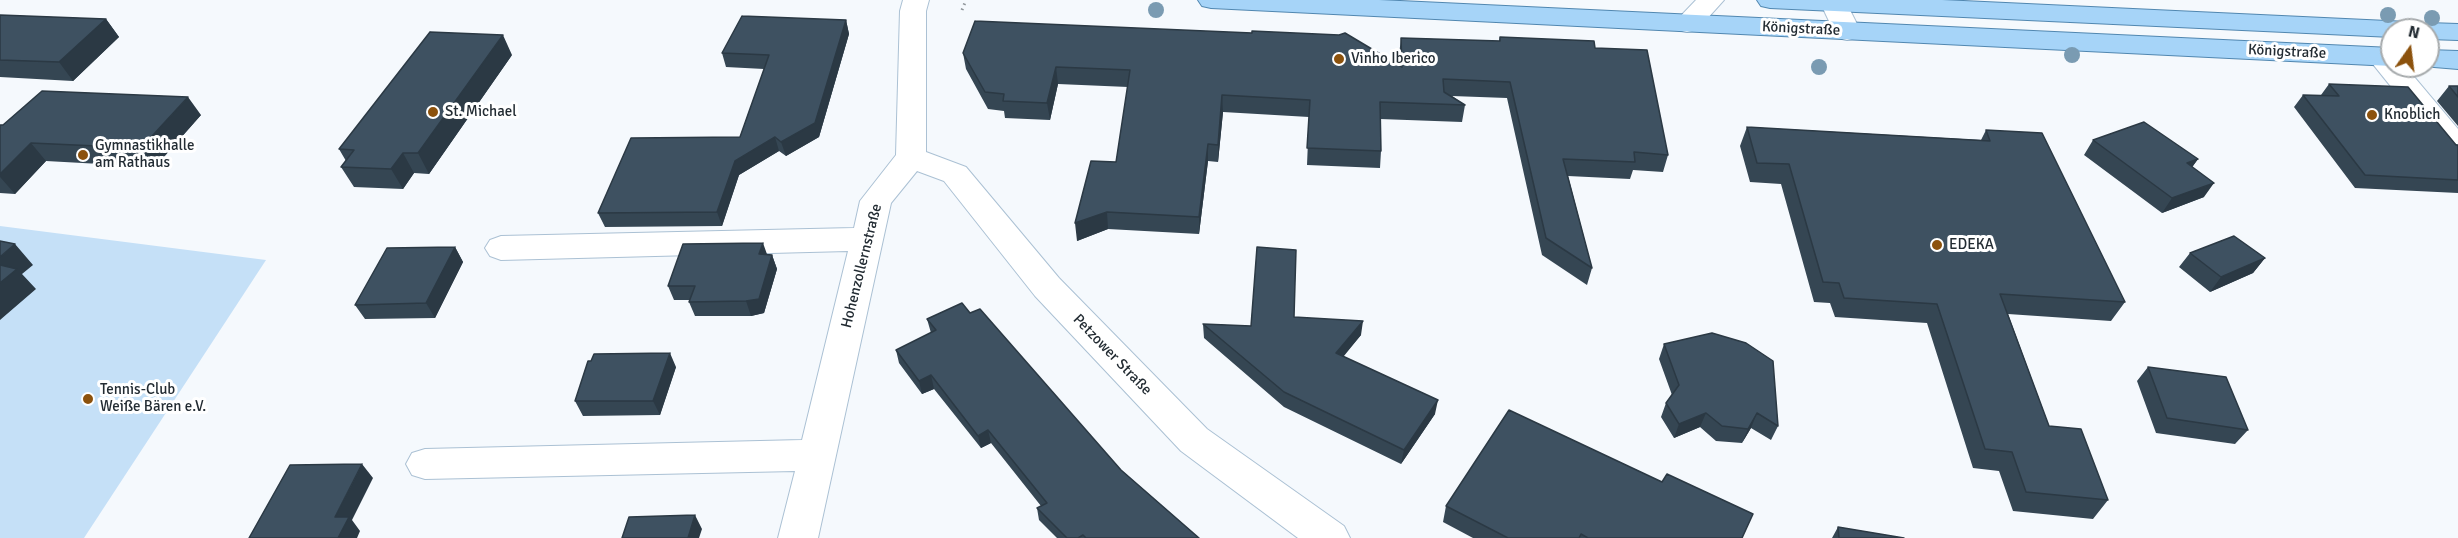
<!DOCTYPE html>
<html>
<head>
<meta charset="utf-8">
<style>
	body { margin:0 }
	#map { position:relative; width:2458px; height:538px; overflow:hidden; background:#f5f9fd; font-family:Signika,sans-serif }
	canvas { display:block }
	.north { position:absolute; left:2380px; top:18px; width:60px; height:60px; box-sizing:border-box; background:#fff; border:2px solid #a7abad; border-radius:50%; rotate:14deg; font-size:16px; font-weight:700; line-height:24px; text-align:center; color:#232c33 }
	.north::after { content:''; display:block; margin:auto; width:21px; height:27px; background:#8c520d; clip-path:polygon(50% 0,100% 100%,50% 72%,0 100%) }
</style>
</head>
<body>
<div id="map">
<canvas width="2458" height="538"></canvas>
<div class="north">N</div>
</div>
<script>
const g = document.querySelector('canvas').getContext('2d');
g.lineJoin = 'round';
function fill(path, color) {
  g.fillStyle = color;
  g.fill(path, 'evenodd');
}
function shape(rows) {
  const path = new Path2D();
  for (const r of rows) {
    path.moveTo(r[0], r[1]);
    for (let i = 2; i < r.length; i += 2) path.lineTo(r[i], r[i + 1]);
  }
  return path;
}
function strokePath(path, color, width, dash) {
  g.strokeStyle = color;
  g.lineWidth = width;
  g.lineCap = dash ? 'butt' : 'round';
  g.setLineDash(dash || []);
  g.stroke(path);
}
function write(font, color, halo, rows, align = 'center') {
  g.font = font + ' Signika,sans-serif';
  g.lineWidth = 6;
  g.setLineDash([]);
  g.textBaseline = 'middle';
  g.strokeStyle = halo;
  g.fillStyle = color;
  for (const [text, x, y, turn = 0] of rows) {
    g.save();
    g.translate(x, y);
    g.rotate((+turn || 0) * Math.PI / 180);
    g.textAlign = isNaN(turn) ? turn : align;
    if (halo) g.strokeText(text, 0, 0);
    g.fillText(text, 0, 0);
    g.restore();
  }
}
const green = shape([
	[0,226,266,260,84,538,0,538]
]);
const path = shape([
	[962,10,966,0]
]);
const minor = shape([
	[903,0,929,0,926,11,926,152,966,167,1059,278,1207,429,1344,526,1350,538,1298,538,1181,451,1035,296,944,181,917,171,891,203,818,538,778,538,795,471,425,479,412,475,406,464,412,453,425,449,802,440,848,251,501,260,490,256,485,248,490,240,501,236,854,228,860,201,896,155,900,11,903,0],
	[1696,0,1724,0,1697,30,1687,32,1677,30,1673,24,1696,0],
	[1819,0,1845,0,1861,32,1857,38,1847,40,1837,38,1819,0],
	[2382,48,2392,51,2392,66,2405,66,2458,129,2458,159,2447,156,2372,63,2368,57,2372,51,2382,48]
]);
const major = shape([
	[1198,0,1379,0,2392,48,2392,66,1211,8,1202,6,1198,0],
	[1757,0,1942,0,2409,22,2419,25,2428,23,2458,24,2458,40,2428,39,2428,30,2392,30,2392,37,1770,8,1761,6,1757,0],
	[2428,50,2458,51,2458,69,2422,66,2428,66,2428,50]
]);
const trees = [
	[1156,10],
	[2388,15],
	[2432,18],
	[2072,55],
	[1819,67]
];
const wall = shape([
	[0,15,106,19,119,37,73,81,0,77],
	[846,20,849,34,819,137,786,156,779,151,739,175,722,226,605,227,598,213,740,137,764,69,726,67,722,53],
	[1500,37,1595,48,1668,155,1663,172,1633,170,1630,179,1568,176,1592,268,1587,285,1542,255,1507,98,1452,96,1465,105,1462,122,1380,119,1381,151,1380,168,1307,165,1309,117,1223,112,1218,162,1208,161,1199,234,1108,229,1077,241,1116,162,1128,87,1058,84,1050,120,1005,118,1004,111,988,109,966,69,963,53,1400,65,1399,55,1401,38,1499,41],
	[512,55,429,174,414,173,403,189,354,187,341,167,346,161,339,149],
	[2329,84,2458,145,2458,193,2355,188,2294,107,2303,95,2321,95],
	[2449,86,2458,86,2458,126,2437,101],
	[201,115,155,167,46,161,15,194,0,193,0,125],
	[1747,127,1981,140,1986,130,2125,302,2111,321,2008,314,2049,426,2108,500,2093,519,2013,511,1999,471,1973,468,1927,323,1835,317,1830,303,1814,302,1781,184,1750,182,1740,146],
	[2093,140,2198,159,2192,167,2204,197,2162,213,2084,155],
	[455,247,463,262,435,318,365,319,355,305],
	[2190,253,2265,258,2253,273,2210,292,2179,267],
	[768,254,772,255,777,269,764,313,751,316,695,316,689,302,690,300,674,300,668,286],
	[970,313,1121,470,1199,538,1057,538,1039,520,1037,508,1041,506,991,443,981,448,934,389,922,394,899,363,896,350,931,333,927,319],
	[1294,317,1361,335,1343,356,1435,414,1401,464,1284,407,1204,338,1203,324,1251,326],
	[1664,344,1778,426,1771,440,1751,428,1742,443,1716,441,1700,427,1674,438,1661,417,1666,403,1672,395,1659,359],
	[591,361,676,367,660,415,583,416,575,401],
	[2148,367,2248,430,2235,444,2156,433,2137,381],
	[1446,506,1742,538,1473,538,1443,522],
	[1838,527,1904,538,1832,538]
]);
const shadedWall = shape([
	[106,19,119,37,73,81,59,62],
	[846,20,849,34,819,137,786,156,781,142],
	[503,35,512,55,429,174,418,153],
	[1056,67,1058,84,1050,120,1047,103],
	[1222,95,1223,112,1218,162,1218,145],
	[188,97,201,115,155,167,141,148],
	[775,137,779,151,739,175,722,226,717,212,735,161],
	[31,143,46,161,15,194,0,177,0,174],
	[1208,144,1208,161,1199,234,1199,217],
	[403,153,414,173,403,189,391,169],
	[2198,159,2188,173,2187,163],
	[2214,183,2204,197,2162,213,2172,198],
	[1107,212,1108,229,1077,241,1075,223],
	[763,243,768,257,759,254],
	[15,244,33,265,22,274,36,289,0,320,0,257],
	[455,247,463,262,435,318,426,303],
	[772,255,777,269,764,313,751,316,746,301],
	[2265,258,2253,273,2210,292,2221,277],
	[1363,321,1361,335,1335,367,1336,353],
	[670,353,676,367,660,415,653,401],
	[931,375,934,389,922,394,919,381],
	[1438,400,1435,414,1401,464,1404,450],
	[1706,413,1700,427,1674,438,1679,424],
	[1757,413,1751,428,1742,443,1748,429],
	[988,430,991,443,981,448,978,436],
	[362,464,373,478,352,520,360,531,357,538,338,538,335,517],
	[695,515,702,529,699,538,688,538]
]);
const building = shape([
	[0,15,106,19,59,62,0,60,0,15],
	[742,16,846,20,815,123,781,142,775,137,735,161,717,212,598,213,631,138,740,137,769,55,722,53,742,16],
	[975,21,1252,33,1252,31,1339,35,1345,33,1402,67,1401,38,1500,41,1500,37,1594,41,1595,48,1647,50,1668,155,1634,152,1635,162,1563,159,1592,268,1546,238,1510,82,1443,79,1444,92,1465,105,1380,102,1381,151,1307,148,1310,100,1222,95,1218,145,1208,144,1199,217,1107,212,1075,223,1091,161,1116,162,1130,70,1056,67,1047,103,1003,101,1004,94,985,92,963,53,975,21],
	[430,32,503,35,418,153,403,153,391,169,341,167,354,150,339,149,430,32],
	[2329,84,2408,87,2456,145,2458,145,2458,180,2365,175,2303,95,2339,96,2329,84],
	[2449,86,2458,86,2458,97,2449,86],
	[42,91,188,97,141,148,31,143,0,174,0,125,3,125,42,91],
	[2144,122,2198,159,2187,163,2214,183,2172,198,2093,140,2144,122],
	[1747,127,1990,141,1986,130,2042,133,2125,302,2000,294,2049,426,2081,429,2108,500,2026,492,2012,452,1985,449,1937,304,1844,298,1839,283,1823,282,1789,164,1757,163,1747,127],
	[2234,236,2265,258,2221,277,2190,253,2234,236],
	[0,241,15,244,0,257,0,241],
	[763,243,759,254,772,255,759,299,746,301,689,302,695,286,668,286,683,244,763,243],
	[455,247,426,303,355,305,387,248,455,247],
	[1257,247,1296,250,1294,317,1363,321,1336,353,1438,400,1404,450,1284,392,1203,324,1251,326,1257,247],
	[0,265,17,269,0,283,0,265],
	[962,303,970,313,980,309,1121,470,1199,538,1086,538,1083,535,1078,538,1067,538,1037,508,1047,503,988,430,978,436,931,375,919,381,896,350,936,330,927,319,962,303],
	[1712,333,1746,343,1773,361,1778,426,1757,413,1748,429,1722,426,1706,413,1679,424,1666,403,1679,385,1664,344,1712,333],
	[670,353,653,401,575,401,588,361,591,361,594,354,670,353],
	[2148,367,2226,377,2248,430,2167,418,2148,367],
	[1509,410,1662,482,1667,474,1753,514,1742,538,1588,538,1581,534,1579,538,1508,538,1446,506,1509,410],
	[362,464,335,517,349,517,338,538,249,538,290,465,362,464],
	[695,515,688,538,622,538,629,517,695,515],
	[1838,527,1904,538,1839,538,1838,527]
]);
const markers = [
	[1339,59,6,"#8c520d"],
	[433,112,6,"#8c520d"],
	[2372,115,6,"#8c520d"],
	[83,155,6,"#8c520d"],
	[1937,245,6,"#8c520d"],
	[88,399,6,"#8c520d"]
];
const streetNames = [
	["Königstraße",1801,29,3],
	["Königstraße",2287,52,3],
	["Hohenzollernstraße",862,266,-76],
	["Petzower Straße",1112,355,46]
];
const poiNames = [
	["Vinho Iberico",1351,59],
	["St. Michael",445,112],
	["Knoblich",2384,115],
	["Gymnastikhalle",95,146],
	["am Rathaus",95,163],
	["EDEKA",1949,245],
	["Tennis-Club",100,390],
	["Weiße Bären e.V.",100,407]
];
fill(green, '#c5e0f7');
strokePath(minor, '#abc1d4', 2);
strokePath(major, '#5187b0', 2);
strokePath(path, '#8e9499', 3, [1.5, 4]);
fill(minor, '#fff');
fill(major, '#a6d4f8');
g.fillStyle = '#7a9bb2';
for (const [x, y] of trees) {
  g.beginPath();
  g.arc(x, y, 8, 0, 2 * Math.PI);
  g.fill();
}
fill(wall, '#354653');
fill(shadedWall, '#2b3944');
fill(building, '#3e5161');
strokePath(building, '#2b3944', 1.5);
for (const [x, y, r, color] of markers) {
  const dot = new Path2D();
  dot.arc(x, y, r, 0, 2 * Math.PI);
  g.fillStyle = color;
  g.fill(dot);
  strokePath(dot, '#fff', 2);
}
write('15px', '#232c33', '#fff', streetNames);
write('15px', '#232c33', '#fff', poiNames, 'left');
</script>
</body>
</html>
